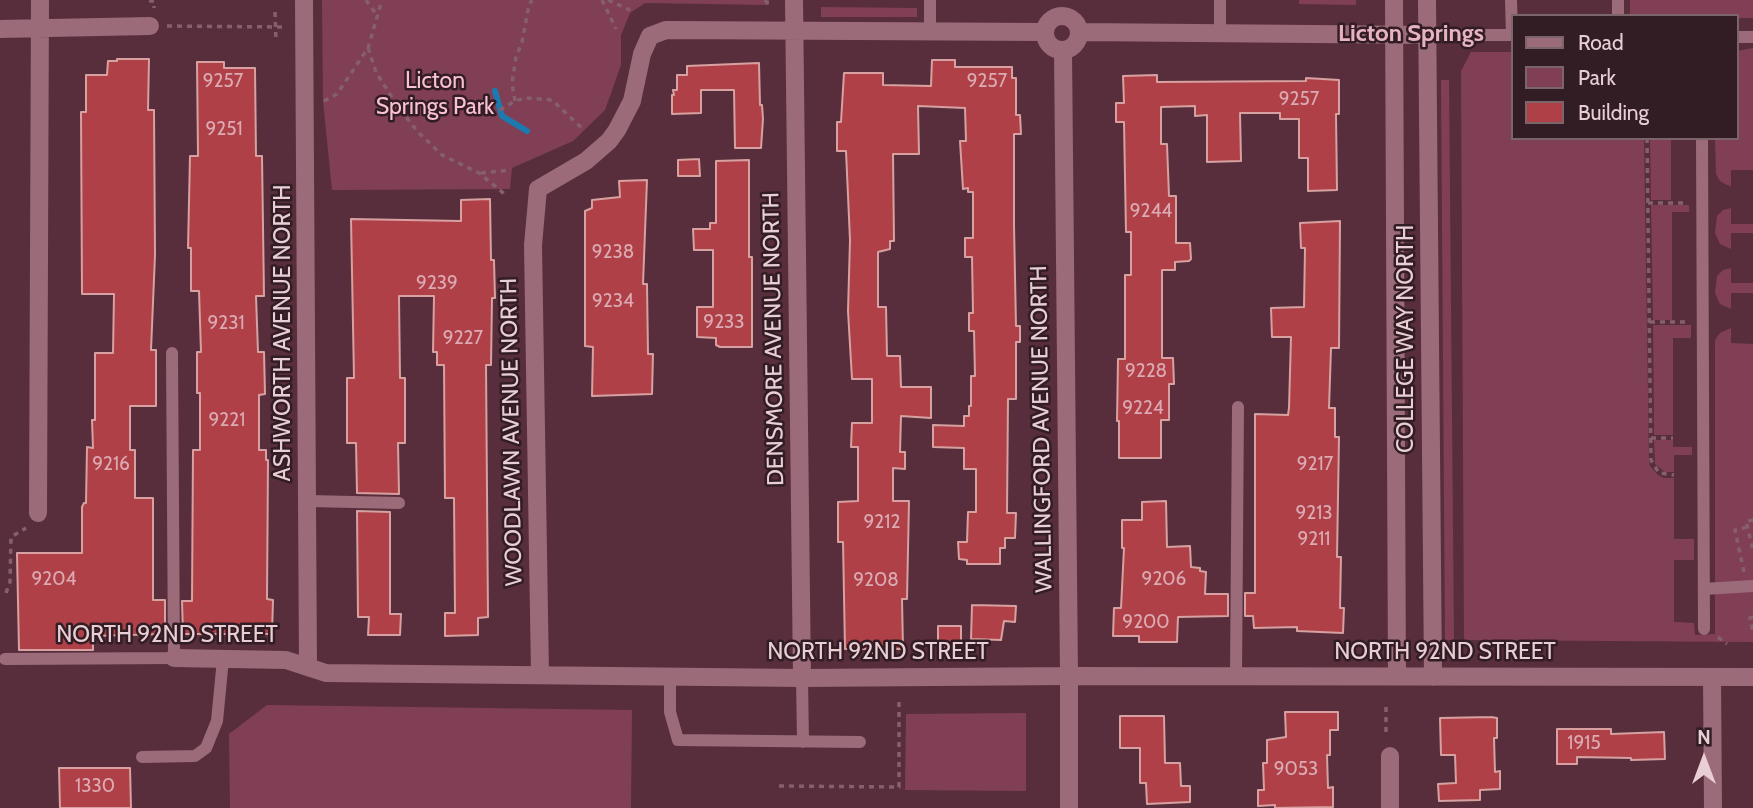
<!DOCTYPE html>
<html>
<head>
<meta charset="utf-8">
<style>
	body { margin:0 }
	#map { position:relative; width:1753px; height:808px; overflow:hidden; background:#582e3c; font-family:Cabin,sans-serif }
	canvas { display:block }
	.legend { position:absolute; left:1511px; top:14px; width:228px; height:126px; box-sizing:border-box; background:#311d23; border:2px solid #7b646a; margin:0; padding:9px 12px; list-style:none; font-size:21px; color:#e9ced5 }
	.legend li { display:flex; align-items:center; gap:14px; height:35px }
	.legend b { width:35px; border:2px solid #7b646a }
	.north { position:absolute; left:1669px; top:724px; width:70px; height:70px; -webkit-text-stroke:5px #311d23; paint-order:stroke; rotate:0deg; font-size:19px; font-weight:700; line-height:28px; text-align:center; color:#e9ced5 }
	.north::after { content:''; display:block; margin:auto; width:24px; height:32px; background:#e9ced5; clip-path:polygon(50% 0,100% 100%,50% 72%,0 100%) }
</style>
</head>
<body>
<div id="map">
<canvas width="1753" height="808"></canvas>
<ul class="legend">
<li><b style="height:9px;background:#9b6b7a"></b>Road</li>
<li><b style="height:19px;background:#813f56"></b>Park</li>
<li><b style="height:19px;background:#b04048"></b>Building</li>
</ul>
<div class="north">N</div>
</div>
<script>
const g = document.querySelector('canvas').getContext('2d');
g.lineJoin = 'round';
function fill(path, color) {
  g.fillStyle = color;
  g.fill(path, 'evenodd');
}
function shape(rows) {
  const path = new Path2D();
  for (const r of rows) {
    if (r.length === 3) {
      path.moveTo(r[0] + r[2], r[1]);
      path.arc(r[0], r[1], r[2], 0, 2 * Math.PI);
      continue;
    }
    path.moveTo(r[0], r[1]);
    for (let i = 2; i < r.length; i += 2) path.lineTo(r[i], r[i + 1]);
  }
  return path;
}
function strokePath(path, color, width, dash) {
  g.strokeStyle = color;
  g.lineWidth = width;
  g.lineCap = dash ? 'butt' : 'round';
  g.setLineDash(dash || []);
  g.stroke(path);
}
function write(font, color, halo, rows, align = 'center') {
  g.font = font + ' Cabin,sans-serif';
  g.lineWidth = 5;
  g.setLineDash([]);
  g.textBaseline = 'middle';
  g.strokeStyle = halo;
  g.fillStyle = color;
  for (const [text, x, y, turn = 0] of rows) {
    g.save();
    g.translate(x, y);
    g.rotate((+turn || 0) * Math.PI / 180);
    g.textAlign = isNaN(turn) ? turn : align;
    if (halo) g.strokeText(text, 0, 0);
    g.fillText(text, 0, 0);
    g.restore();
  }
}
const green = shape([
	[322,0,769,0,769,5,645,3,630,13,621,35,621,65,605,110,573,141,512,168,510,189,332,190,323,101],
	[1299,0,1356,0,1356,5,1299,4],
	[1630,0,1753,0,1753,18,1737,18,1737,16,1630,16],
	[821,7,917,8,917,17,821,17],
	[1753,48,1753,170,1731,170,1731,186,1727,185,1720,181,1716,174,1715,138,1737,138,1737,51],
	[1471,52,1513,52,1513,138,1644,138,1649,460,1650,466,1658,475,1664,478,1674,478,1674,539,1694,539,1694,560,1674,560,1674,622,1694,623,1695,635,1715,634,1715,340,1720,333,1731,328,1731,343,1753,344,1753,642,1464,640,1461,71],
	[1441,80,1449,80,1454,640,1445,640],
	[1650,138,1671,138,1671,200,1651,200],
	[1651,205,1689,205,1689,212,1672,212,1672,320,1653,320],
	[1731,208,1731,224,1753,224,1753,233,1731,233,1731,249,1720,244,1715,233,1717,216,1723,210],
	[1731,268,1731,283,1753,283,1753,293,1731,293,1731,309,1720,304,1715,293,1717,276,1723,270],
	[1653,325,1691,325,1691,338,1673,338,1673,435,1654,435],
	[1654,440,1673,440,1673,447,1692,447,1692,455,1674,455,1674,472,1665,472,1655,464],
	[267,705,632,710,631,808,230,808,229,734],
	[1026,713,1026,791,905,790,906,714]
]);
const stream = shape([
	[495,91,502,116,527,131]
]);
const building = shape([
	[117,59,149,59,148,110,154,110,155,255,151,350,156,350,156,406,130,406,130,450,135,450,135,498,153,498,153,600,165,600,165,634,93,636,93,650,19,650,17,553,82,553,82,507,84,503,86,503,87,447,93,448,92,420,95,420,95,353,113,353,114,294,82,294,81,112,86,112,86,75,107,75,108,61,117,61,117,59],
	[932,60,955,60,955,67,1012,67,1012,78,1016,78,1016,115,1020,115,1021,134,1014,134,1014,225,1016,326,1020,326,1020,342,1016,342,1016,399,1008,399,1007,513,1016,513,1015,538,1005,538,1005,548,1000,548,1000,564,967,564,967,560,959,559,958,542,967,542,968,512,976,512,976,469,964,469,964,448,933,447,933,425,964,426,964,416,969,416,969,406,971,406,971,376,975,376,974,331,969,331,969,313,973,313,972,257,965,257,965,238,973,238,973,192,968,192,968,188,963,189,960,141,966,141,965,108,918,106,919,154,893,154,894,241,890,241,890,249,878,252,878,307,886,307,887,356,900,356,901,387,931,387,931,418,901,416,900,452,905,452,905,469,893,468,893,501,909,501,907,599,902,599,903,649,889,649,889,653,869,653,869,649,845,649,843,542,838,542,838,502,858,501,858,447,851,447,852,423,872,423,872,379,852,379,848,311,850,240,846,151,837,151,837,122,841,122,844,73,883,73,883,85,931,86,932,60],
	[197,62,224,62,224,68,255,68,256,156,262,156,264,296,256,296,258,352,264,352,265,394,259,395,259,450,266,450,266,460,268,460,267,599,273,600,272,634,183,634,182,601,192,601,193,450,200,450,200,393,197,393,197,352,201,352,199,291,191,291,191,248,188,248,190,156,198,156,197,62],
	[759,63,760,105,762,105,763,119,761,148,735,148,734,90,701,90,701,113,672,114,672,95,674,95,673,90,677,90,677,75,687,75,687,66,759,63],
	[1157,75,1157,82,1306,81,1306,78,1339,80,1339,114,1336,114,1337,190,1308,191,1308,158,1299,158,1299,119,1280,119,1280,113,1240,113,1241,161,1207,162,1207,115,1195,116,1195,106,1161,107,1161,144,1167,144,1169,196,1176,196,1176,243,1190,243,1191,259,1189,261,1175,262,1175,270,1162,270,1162,358,1173,358,1174,384,1169,384,1169,420,1161,420,1161,458,1119,458,1119,421,1117,421,1118,359,1125,359,1125,275,1131,275,1131,232,1126,232,1124,122,1116,122,1116,103,1124,103,1123,76,1157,75],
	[699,159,700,176,678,176,678,160,699,159],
	[749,160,749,257,752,257,752,347,720,347,716,345,716,338,697,337,697,307,713,307,713,250,694,250,693,229,710,229,710,223,716,223,716,161,749,160],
	[647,180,643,284,647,284,648,354,653,354,652,394,592,396,593,347,585,346,585,211,592,208,592,200,620,197,619,181,647,180],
	[490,199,491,260,494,260,495,298,492,298,491,365,486,365,488,617,478,618,478,635,445,636,445,613,455,613,454,498,445,498,444,365,437,365,437,352,433,352,434,296,399,296,400,378,405,378,405,443,398,443,399,494,357,493,356,443,347,443,347,378,354,378,351,219,461,221,461,200,490,199],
	[1340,221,1339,348,1331,348,1329,408,1335,408,1335,437,1339,437,1337,557,1341,557,1340,608,1344,608,1343,633,1297,631,1297,627,1254,628,1253,616,1245,616,1245,593,1255,593,1255,414,1288,415,1289,408,1291,337,1272,337,1271,308,1304,307,1305,248,1301,248,1300,223,1340,221],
	[1166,501,1167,547,1190,546,1191,567,1200,568,1200,571,1206,572,1205,594,1228,594,1228,616,1178,617,1177,642,1139,642,1139,636,1113,636,1114,608,1121,608,1124,548,1122,548,1122,520,1142,520,1142,502,1166,501],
	[357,511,390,512,390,614,401,614,400,635,368,635,369,617,358,617,357,511],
	[972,605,1016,606,1015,622,1004,621,1001,640,971,639,972,605],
	[938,626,961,626,961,647,938,647,938,626],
	[1285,712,1338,712,1338,730,1330,730,1330,755,1327,755,1328,788,1333,787,1333,807,1275,808,1275,805,1258,806,1258,790,1264,790,1263,763,1267,763,1267,740,1286,737,1285,712],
	[1120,716,1164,716,1165,763,1180,763,1181,786,1190,786,1190,802,1147,804,1146,783,1140,783,1140,748,1120,748,1120,716],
	[1491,717,1497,718,1497,738,1494,738,1495,772,1500,771,1500,789,1480,790,1480,800,1439,801,1438,784,1456,783,1455,755,1441,755,1440,718,1491,717],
	[1557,729,1611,729,1611,734,1664,732,1665,759,1631,760,1631,758,1577,757,1577,764,1557,764,1557,729],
	[59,768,130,768,131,808,60,808,59,768]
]);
const path = shape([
	[366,0,376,14],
	[602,0,616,29],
	[608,0,630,10],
	[765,0,769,5],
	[149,1,154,1,154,8],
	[275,12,276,41],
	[167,26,286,27],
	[368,48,376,72,398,107,418,132,442,155,479,173,507,196],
	[324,101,337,94,368,48,382,0],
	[515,101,512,83,516,57,522,42,529,5,532,0],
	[491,115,515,101,526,98,552,100,584,130],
	[1647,138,1651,460,1659,473,1674,475],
	[481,173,510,170],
	[1648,203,1687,203],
	[1650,322,1688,322],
	[509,413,517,413],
	[1651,438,1673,438],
	[1753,520,1746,521,1753,550],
	[1744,572,1735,530,1748,527],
	[6,593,10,582,11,537,26,528],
	[1753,617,1750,618,1753,633],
	[1718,637,1727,644],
	[1386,707,1386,737],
	[779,786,899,787,899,700]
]);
const lane = shape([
	[930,0,930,31],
	[1220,0,1220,33],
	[1511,0,1512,35],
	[1618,16,1618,0],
	[1428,35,1513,35],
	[1737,37,1753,37],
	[1702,138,1704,629],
	[308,501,399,503],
	[1704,589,1753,586],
	[5,659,174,658,172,353],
	[670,676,670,712,678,740,860,742],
	[1236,676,1238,407],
	[802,678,803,742],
	[142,757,195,756,206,748,217,721,223,659]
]);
const street = shape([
	[304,0,308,666],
	[794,0,802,678],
	[1062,33,17],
	[0,29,150,26],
	[1079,32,1428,35],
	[38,513,40,0],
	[174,658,286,660,326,673,802,678,1069,676,1063,50],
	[540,675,533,245,538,189,586,161,609,141,617,130,632,101,642,54,650,36,666,30,1045,32],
	[1712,677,1713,808],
	[1390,756,1390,808]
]);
const secondary = shape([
	[1394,0,1397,676],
	[1427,0,1433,677],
	[1069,808,1069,676,1753,677]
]);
const numberNames = [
	["9257",223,81],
	["9257",987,81],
	["9257",1299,99],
	["9251",224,129],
	["9244",1151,211],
	["9238",613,252],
	["9239",437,283],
	["9234",613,301],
	["9233",724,322],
	["9231",226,323],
	["9227",463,338],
	["9228",1146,371],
	["9224",1143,408],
	["9221",227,420],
	["9216",111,464],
	["9217",1315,464],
	["9213",1314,513],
	["9212",882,522],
	["9211",1314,539],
	["9204",54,579],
	["9206",1164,579],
	["9208",876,580],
	["9200",1146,622],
	["1915",1584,743],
	["9053",1296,769],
	["1330",95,786]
];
const parkNames = [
	["Licton",435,81],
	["Springs Park",435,107]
];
const streetNames = [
	["ASHWORTH AVENUE NORTH",283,333,-90],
	["DENSMORE AVENUE NORTH",774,339,-91],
	["COLLEGE WAY NORTH",1406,339,-90],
	["WALLINGFORD AVENUE NORTH",1042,429,-91],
	["WOODLAWN AVENUE NORTH",512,432,-91],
	["NORTH 92ND STREET",167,635],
	["NORTH 92ND STREET",878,652],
	["NORTH 92ND STREET",1445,652]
];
const neighbourhoodNames = [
	["Licton Springs",1411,34]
];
fill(green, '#813f56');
strokePath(stream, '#1b7bb0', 6);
fill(building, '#b04048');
strokePath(building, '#d6a1a0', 2);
strokePath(path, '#85606c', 3.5, [5, 5]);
strokePath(lane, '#9b6b7a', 12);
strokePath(street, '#9b6b7a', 18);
strokePath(secondary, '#9b6b7a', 18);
write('19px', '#dbaab2', null, numberNames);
write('23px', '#fbc0d1', '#311d23', parkNames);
write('23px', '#e9ced5', '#311d23', streetNames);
write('bold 24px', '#e7b3c2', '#311d23', neighbourhoodNames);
</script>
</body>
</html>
